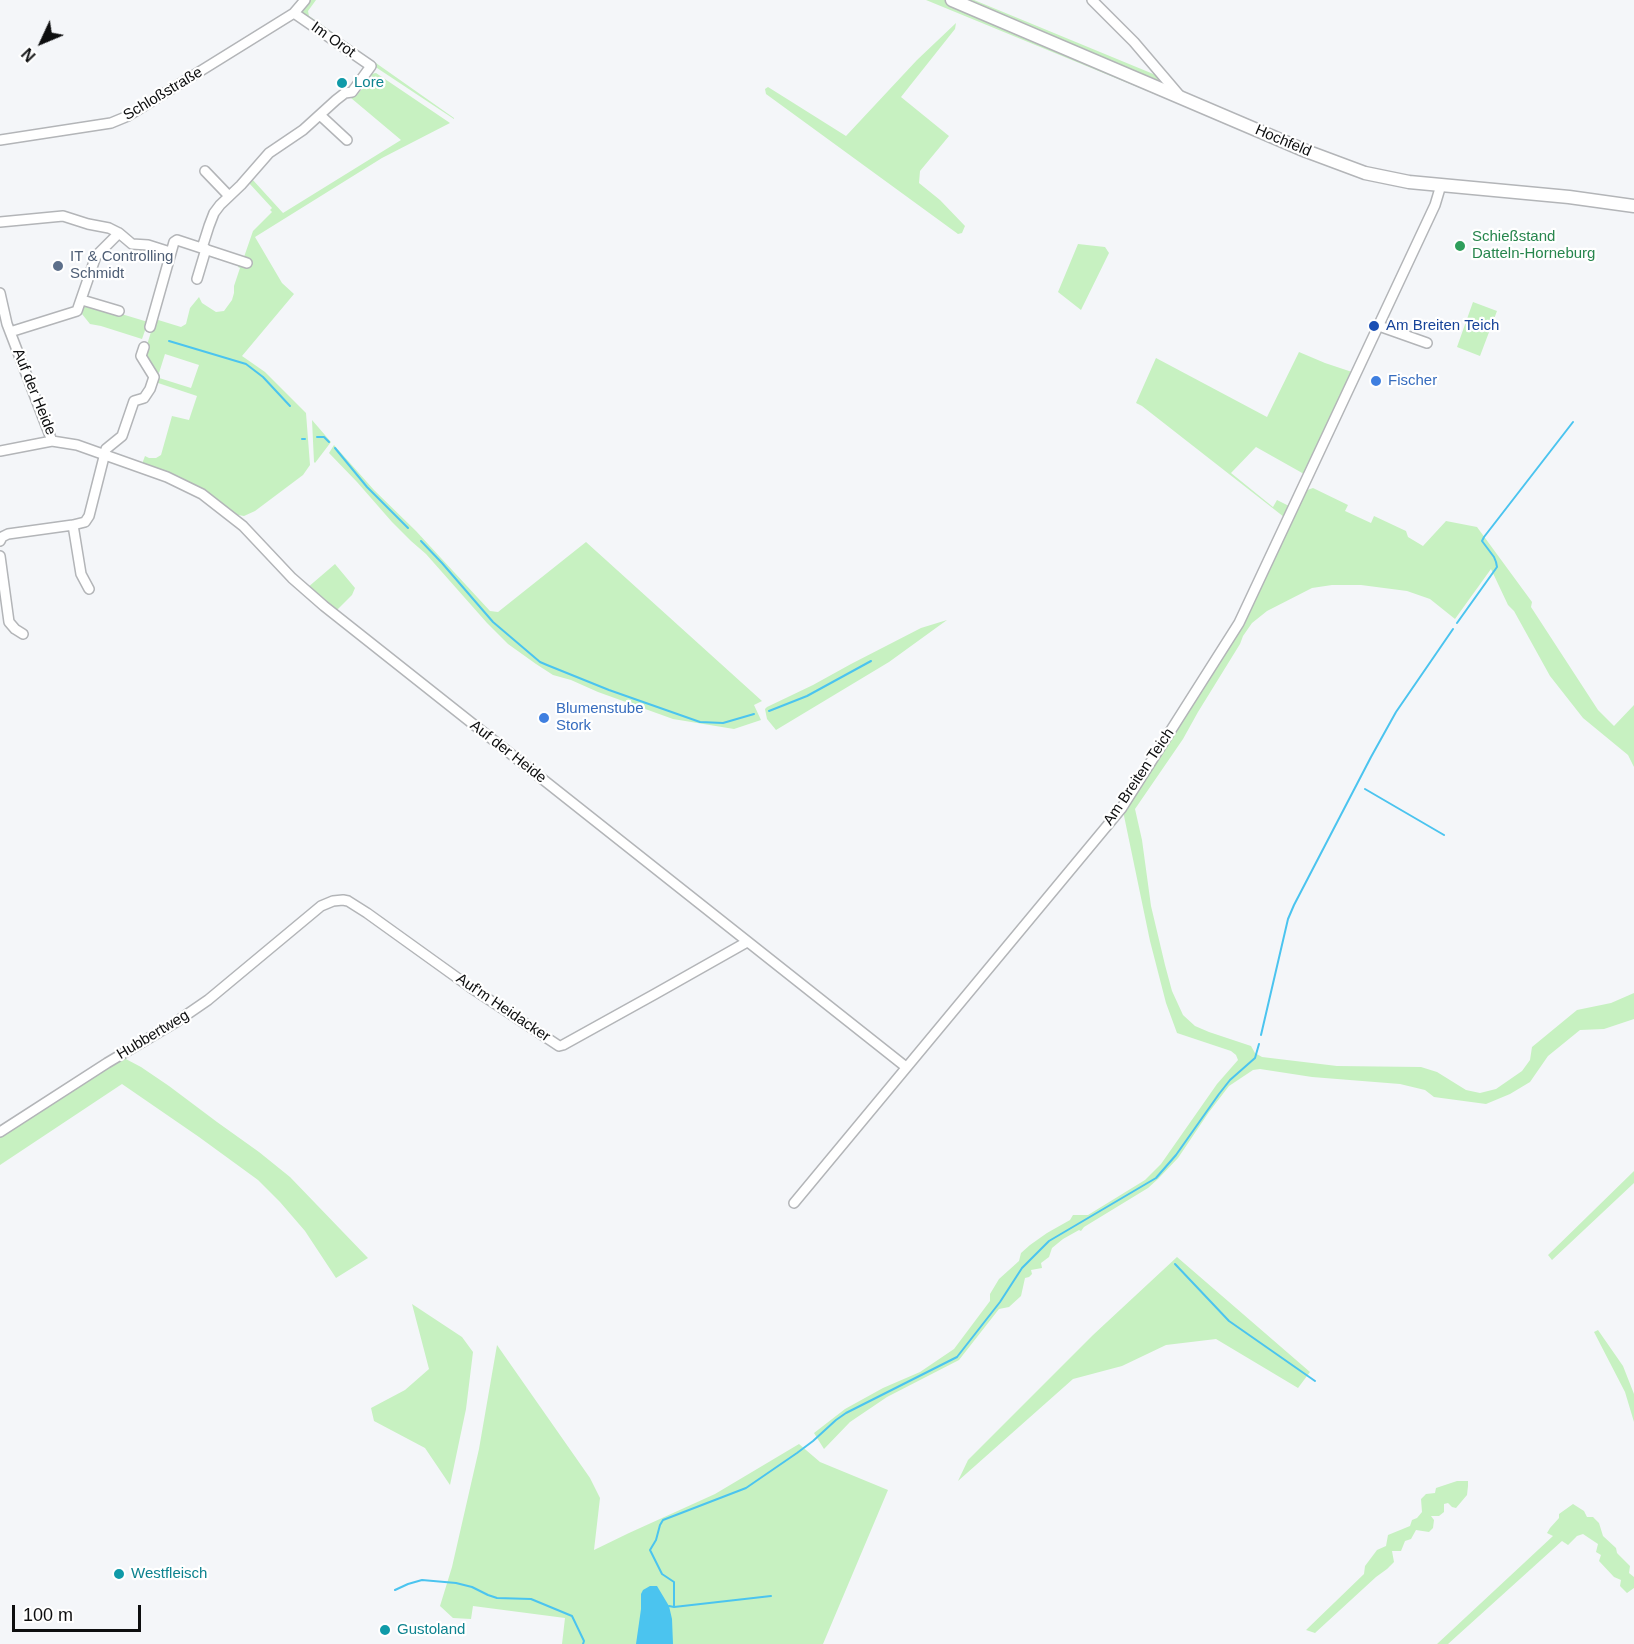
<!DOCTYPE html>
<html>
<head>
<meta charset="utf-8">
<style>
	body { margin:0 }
	#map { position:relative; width:1634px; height:1644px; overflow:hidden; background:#f4f6f9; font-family:Helvetica,sans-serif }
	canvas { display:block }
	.north { position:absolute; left:12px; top:12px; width:60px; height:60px; -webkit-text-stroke:4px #fff; paint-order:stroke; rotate:226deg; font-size:16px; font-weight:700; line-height:24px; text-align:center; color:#0d0e0f }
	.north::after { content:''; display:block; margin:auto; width:21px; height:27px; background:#0d0e0f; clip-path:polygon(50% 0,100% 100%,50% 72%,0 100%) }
	.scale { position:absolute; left:12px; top:1605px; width:129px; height:27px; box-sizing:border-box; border:3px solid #0d0e0f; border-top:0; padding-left:8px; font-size:18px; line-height:21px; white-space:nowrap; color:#0d0e0f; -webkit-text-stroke:4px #fff; paint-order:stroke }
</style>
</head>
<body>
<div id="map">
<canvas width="1634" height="1644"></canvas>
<div class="north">N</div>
<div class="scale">100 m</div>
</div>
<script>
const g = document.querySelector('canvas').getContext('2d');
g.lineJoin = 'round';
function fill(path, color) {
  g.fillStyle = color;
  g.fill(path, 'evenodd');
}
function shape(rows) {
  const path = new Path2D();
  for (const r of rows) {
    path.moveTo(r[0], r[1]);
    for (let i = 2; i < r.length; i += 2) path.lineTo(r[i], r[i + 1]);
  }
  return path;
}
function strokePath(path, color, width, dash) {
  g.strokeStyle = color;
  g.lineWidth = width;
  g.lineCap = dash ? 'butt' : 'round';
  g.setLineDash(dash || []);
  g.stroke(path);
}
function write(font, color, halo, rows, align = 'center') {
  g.font = font + ' Helvetica,sans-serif';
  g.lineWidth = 4.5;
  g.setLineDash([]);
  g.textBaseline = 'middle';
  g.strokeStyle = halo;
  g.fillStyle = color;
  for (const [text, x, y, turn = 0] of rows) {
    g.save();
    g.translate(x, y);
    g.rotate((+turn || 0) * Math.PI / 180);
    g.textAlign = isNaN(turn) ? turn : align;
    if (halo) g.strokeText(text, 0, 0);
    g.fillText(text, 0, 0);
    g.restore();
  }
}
const green = shape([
	[310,0,316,0,308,11,309,16,312,18,454,118,454,119,374,66,301,13],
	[926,0,974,0,1163,78,1178,99,1186,107],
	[956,23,955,29,901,97,949,136,920,171,919,183,940,200,965,226,962,233,958,234,766,94,765,89,768,87,846,136,917,60],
	[376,73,450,123,382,158,255,237,282,283,294,294,242,356,265,372,306,413,310,465,303,475,255,511,244,516,238,515,204,491,186,481,142,464,145,456,149,458,156,458,161,455,172,416,189,420,197,396,155,382,156,377,191,388,199,365,165,354,159,373,153,371,145,359,146,348,155,319,181,327,186,324,190,308,199,297,202,303,216,312,224,311,232,300,234,293,234,286,240,268,238,267,241,257,244,257,253,231,272,212,270,210,272,208,249,183,252,179,283,213,401,140,351,98,357,95,368,81,372,79,371,74],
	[1078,244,1105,247,1109,253,1081,310,1058,292],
	[1473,302,1497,311,1480,356,1457,347],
	[85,303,148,322,142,339,101,326,90,324,82,314],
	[1299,352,1325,363,1352,372,1304,474,1256,447,1231,473,1273,507,1277,500,1289,506,1284,517,1142,406,1136,403,1156,358,1267,417],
	[312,420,331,442,315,463,314,462],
	[334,445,374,490,416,531,490,611,498,612,586,542,762,701,754,705,761,720,734,729,673,719,598,692,571,680,553,675,536,664,508,644,487,623,426,554,411,541,392,522,357,482,329,453],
	[1313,488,1348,505,1345,511,1371,523,1374,516,1406,531,1408,537,1423,546,1446,521,1477,527,1532,602,1531,607,1598,710,1614,726,1634,705,1634,767,1628,755,1583,718,1550,676,1514,611,1508,605,1491,569,1455,619,1430,599,1407,591,1361,585,1332,585,1312,588,1267,611,1252,623,1243,636,1240,644,1198,712,1183,739,1135,809,1142,840,1151,906,1165,965,1172,991,1183,1015,1195,1026,1209,1032,1251,1046,1255,1053,1262,1057,1337,1066,1421,1067,1437,1072,1466,1090,1480,1093,1496,1089,1522,1071,1530,1060,1532,1047,1577,1010,1611,1003,1634,993,1634,1019,1604,1029,1580,1030,1548,1056,1530,1082,1510,1094,1486,1104,1434,1097,1425,1090,1400,1084,1312,1077,1260,1069,1253,1070,1229,1086,1209,1112,1178,1158,1158,1179,1148,1188,1084,1227,1081,1231,1079,1230,1063,1239,1052,1248,1049,1257,1041,1263,1042,1268,1031,1270,1032,1274,1029,1277,1025,1278,1021,1296,1009,1307,999,1309,959,1360,887,1397,850,1422,824,1449,814,1433,845,1409,883,1388,920,1372,954,1349,990,1301,990,1294,999,1279,1019,1261,1021,1253,1030,1245,1047,1233,1070,1220,1073,1215,1088,1215,1145,1180,1161,1164,1217,1084,1238,1060,1236,1055,1231,1051,1177,1033,1166,1003,1150,941,1123,811,1241,624,1304,491],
	[335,564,355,588,352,595,335,612,307,588],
	[947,620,889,662,776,730,767,719,765,709,767,707,813,685,851,664,921,628],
	[122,1057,141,1067,169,1086,217,1122,259,1152,290,1177,368,1258,336,1278,305,1231,280,1202,258,1180,199,1137,122,1084,0,1165,0,1135],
	[1634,1171,1634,1183,1552,1260,1548,1255],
	[1177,1257,1310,1372,1298,1388,1216,1339,1166,1345,1122,1366,1073,1379,958,1481,968,1460,1093,1335],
	[412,1304,462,1337,473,1352,466,1409,450,1485,425,1448,374,1421,371,1408,405,1390,429,1369],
	[1598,1330,1623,1366,1634,1394,1634,1422,1625,1392,1594,1332],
	[497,1345,590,1478,600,1498,594,1550,629,1533,715,1494,799,1444,820,1462,888,1490,823,1644,562,1644,565,1618,473,1606,471,1619,453,1618,440,1606,452,1567,479,1449],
	[1457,1481,1468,1481,1468,1486,1467,1495,1456,1508,1452,1507,1448,1503,1444,1504,1444,1512,1439,1516,1431,1516,1434,1520,1433,1528,1429,1532,1416,1530,1411,1539,1405,1541,1401,1551,1392,1551,1394,1562,1387,1569,1376,1577,1315,1633,1306,1630,1364,1574,1365,1566,1377,1550,1386,1546,1388,1535,1410,1526,1412,1520,1417,1518,1422,1512,1421,1499,1426,1494,1435,1493,1436,1488],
	[1573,1504,1584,1511,1587,1517,1593,1517,1599,1523,1603,1536,1616,1548,1617,1553,1630,1566,1629,1573,1634,1577,1634,1588,1627,1593,1620,1586,1621,1580,1614,1577,1599,1561,1601,1555,1596,1552,1598,1544,1583,1534,1577,1536,1568,1545,1562,1541,1448,1644,1437,1644,1553,1536,1547,1533,1550,1528,1559,1518,1559,1514]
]);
const water = shape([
	[650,1586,657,1586,669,1606,672,1619,673,1644,636,1644,641,1609,641,1594,643,1590]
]);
const stream = shape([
	[169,341,246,364,263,377,290,406],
	[317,437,324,437,329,442],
	[302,439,305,439],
	[335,448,367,487,408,528],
	[421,541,442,563,493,622,540,662,547,665,609,690,700,722,723,723,754,714],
	[1457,623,1497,567,1496,562,1494,557,1482,541,1484,537,1573,422],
	[769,711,807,696,871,661],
	[1365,789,1444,835],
	[1261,1035,1288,919,1294,905,1371,757,1396,712,1453,629],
	[1175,1264,1229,1321,1315,1381],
	[395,1590,408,1584,422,1580,456,1583,472,1587,488,1595,497,1598,531,1599,572,1616,584,1641,583,1644],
	[669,1606,674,1607,674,1582,662,1574,650,1550,656,1540,660,1525,663,1520,746,1488,797,1453,813,1441,836,1420,846,1413,957,1357,1000,1302,1022,1268,1049,1241,1156,1178,1176,1155,1219,1094,1230,1080,1255,1058,1259,1044],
	[674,1607,771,1596]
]);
const street = shape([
	[1092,0,1134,42,1180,96],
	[320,115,347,140],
	[0,140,111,123,128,116,294,13,305,0],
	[205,171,229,196],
	[0,222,63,216,88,224,109,228,119,233],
	[202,248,209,226,214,213,220,205,241,185,269,153,303,130,336,100,345,93,352,92,371,66,294,13],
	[197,279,206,249],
	[0,293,7,324,52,441],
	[82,300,119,311],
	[1379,326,1427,343],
	[150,327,174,242,177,240,247,263],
	[10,332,77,311,96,256,119,233,132,244,148,245,170,252],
	[0,451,52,441,77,445,167,477,202,494,243,526,292,578,324,606,906,1067],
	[73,525,81,574,89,589],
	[0,541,2,537,8,534,73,525,85,522,89,516,106,449,122,436,134,401,144,398,150,389,154,377,141,356,144,347],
	[0,556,9,622,15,629,23,634],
	[0,1132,107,1063,176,1022,208,1000,321,906,333,901,343,900,348,901,367,913,470,987,559,1046,563,1045,655,994,747,942],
	[794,1203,1121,809,1239,623,1435,205,1441,185]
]);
const secondary = shape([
	[952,0,1306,151,1365,173,1409,182,1569,197,1634,206]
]);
const markers = [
	[342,83,6,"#0f9aa8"],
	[1460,246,6,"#2e9e5b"],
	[58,266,6,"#5c6f8a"],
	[1374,326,6,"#1a4fb4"],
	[1376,381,6,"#3f7fe0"],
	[544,718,6,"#3f7fe0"],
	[119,1574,6,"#0f9aa8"],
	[385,1630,6,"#0f9aa8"]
];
const streetNames = [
	["Im Orot",333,40,35],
	["Schloßstraße",163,94,-31],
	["Hochfeld",1283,141,23],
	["Auf der Heide",34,392,68],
	["Auf der Heide",508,752,38],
	["Am Breiten Teich",1139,777,-56],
	["Auf'm Heidacker",503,1008,34],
	["Hubbertweg",153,1035,-31]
];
const cultureNames = [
	["Lore",354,83],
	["Westfleisch",131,1574],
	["Gustoland",397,1630]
];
const leisureNames = [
	["Schießstand",1472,237],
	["Datteln-Horneburg",1472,254]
];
const serviceNames = [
	["IT & Controlling",70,257],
	["Schmidt",70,274]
];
const transitNames = [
	["Am Breiten Teich",1386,326]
];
const shopNames = [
	["Fischer",1388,381],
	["Blumenstube",556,709],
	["Stork",556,726]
];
fill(green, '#c7f1c1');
fill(water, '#4bc4ef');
strokePath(stream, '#4bc4ef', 2);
strokePath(street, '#b3b5b8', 12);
strokePath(secondary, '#b3b5b8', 15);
strokePath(street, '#fff', 9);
strokePath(secondary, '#fff', 12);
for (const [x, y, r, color] of markers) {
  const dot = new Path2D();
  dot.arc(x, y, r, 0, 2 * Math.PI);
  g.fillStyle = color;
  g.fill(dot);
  strokePath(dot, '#fff', 2);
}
write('15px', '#0d0e0f', '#fff', streetNames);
write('15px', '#0d838f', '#fff', cultureNames, 'left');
write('15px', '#27864d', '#fff', leisureNames, 'left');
write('15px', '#4e5e75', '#fff', serviceNames, 'left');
write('15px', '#164399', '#fff', transitNames, 'left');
write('15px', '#366cbe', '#fff', shopNames, 'left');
</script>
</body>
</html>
